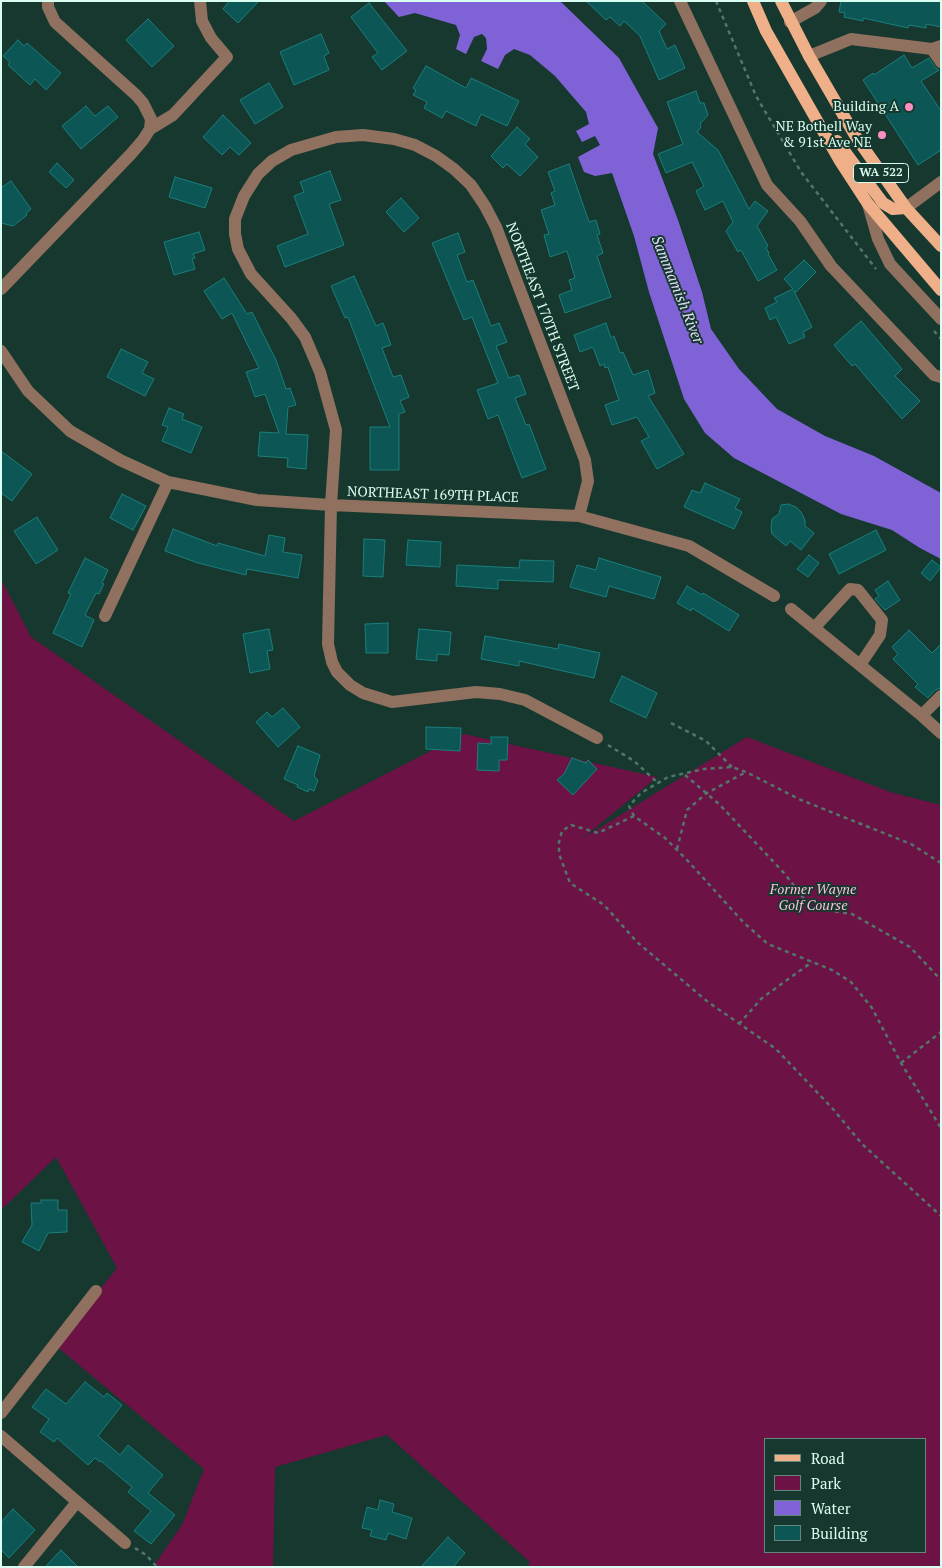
<!DOCTYPE html>
<html>
<head>
<meta charset="utf-8">
<style>
	body { margin:0 }
	#map { position:relative; width:942px; height:1568px; overflow:hidden; background:#17382e; font-family:"PT Serif",serif }
	canvas { display:block }
	.frame { position:absolute; inset:0; border:2px solid #d8fef1; pointer-events:none }
	.legend { position:absolute; left:764px; top:1438px; width:162px; height:115px; box-sizing:border-box; background:#17382e; border:1px solid #64877c; margin:0; padding:6px 9px; list-style:none; font-size:15px; color:#d8fef1 }
	.legend li { display:flex; align-items:center; gap:10px; height:25px }
	.legend b { width:25px; border:1px solid #64877c }
</style>
</head>
<body>
<div id="map">
<canvas width="942" height="1568"></canvas>
<div class="frame"></div>
<ul class="legend">
<li><b style="height:6px;background:#efaf88"></b>Road</li>
<li><b style="height:14px;background:#6c1245"></b>Park</li>
<li><b style="height:14px;background:#7f63d6"></b>Water</li>
<li><b style="height:14px;background:#0c5755"></b>Building</li>
</ul>
</div>
<script>
const g = document.querySelector('canvas').getContext('2d');
g.lineJoin = 'round';
function fill(path, color) {
  g.fillStyle = color;
  g.fill(path, 'evenodd');
}
function shape(rows) {
  const path = new Path2D();
  for (const r of rows) {
    path.moveTo(r[0], r[1]);
    for (let i = 2; i < r.length; i += 2) path.lineTo(r[i], r[i + 1]);
  }
  return path;
}
function strokePath(path, color, width, dash) {
  g.strokeStyle = color;
  g.lineWidth = width;
  g.lineCap = dash ? 'butt' : 'round';
  g.setLineDash(dash || []);
  g.stroke(path);
}
function write(font, color, halo, rows, align = 'center') {
  g.font = font + ' "PT Serif",serif';
  g.lineWidth = 4;
  g.setLineDash([]);
  g.textBaseline = 'middle';
  g.strokeStyle = halo;
  g.fillStyle = color;
  for (const [text, x, y, turn = 0] of rows) {
    g.save();
    g.translate(x, y);
    g.rotate((+turn || 0) * Math.PI / 180);
    g.textAlign = isNaN(turn) ? turn : align;
    if (halo) g.strokeText(text, 0, 0);
    g.fillText(text, 0, 0);
    g.restore();
  }
}
const green = shape([
	[1,579,31,637,294,821,464,734,657,777,583,838,747,737,890,792,941,805,941,1567,527,1567,530,1562,387,1435,275,1467,273,1567,153,1567,182,1525,204,1469,55,1345,117,1268,56,1157,1,1210],
	[766,1439,926,1439,926,1552,766,1552]
]);
const water = shape([
	[384,1,560,1,619,58,658,128,653,154,678,220,702,292,711,329,739,369,777,409,825,436,874,456,941,493,941,559,920,548,892,530,841,514,734,458,705,433,684,399,649,292,634,236,612,173,595,176,584,172,578,157,600,145,595,136,582,142,576,131,589,124,586,112,555,76,530,55,514,49,505,55,498,69,481,61,487,49,486,38,482,34,474,37,466,54,456,49,460,35,456,25,415,13,399,17]
]);
const building = shape([
	[229,1,259,1,238,23,223,9,229,1],
	[586,1,642,1,666,24,659,31,667,49,675,45,685,68,659,80,640,36,624,21,620,26,610,17,606,20,586,1],
	[841,1,941,1,941,27,926,24,926,28,909,25,908,28,863,18,863,21,844,17,845,13,839,12,841,1],
	[369,3,407,51,382,70,372,57,378,53,351,17,369,3],
	[148,19,174,46,152,67,126,40,148,19],
	[321,34,329,53,324,56,329,70,294,85,280,52,321,34],
	[18,40,24,46,27,43,61,73,46,90,35,79,30,85,8,65,10,62,3,56,18,40],
	[904,55,912,68,929,58,935,67,939,70,921,81,941,111,941,150,918,165,863,80,873,73,874,75,904,55],
	[426,66,466,88,471,78,519,101,507,126,481,114,476,126,446,111,442,118,424,108,427,102,413,95,416,90,413,88,426,66],
	[269,83,283,107,255,124,240,100,269,83],
	[696,91,700,103,704,103,708,115,700,124,701,127,697,132,718,150,749,209,755,201,768,211,757,226,768,246,766,248,769,253,768,254,777,270,758,281,741,250,738,252,726,231,733,222,723,201,705,210,696,191,704,186,692,162,666,173,658,154,683,144,667,102,696,91],
	[86,106,95,116,108,106,118,117,81,149,62,126,86,106],
	[223,115,251,143,239,155,230,147,222,155,203,137,223,115],
	[517,127,530,139,525,144,538,157,520,176,507,164,503,168,491,156,517,127],
	[57,163,74,180,66,188,49,172,57,163],
	[569,164,589,222,596,220,600,234,597,235,603,253,597,256,611,297,565,313,559,295,572,290,569,280,575,278,567,251,550,257,544,235,549,234,541,210,555,205,551,193,555,191,548,172,569,164],
	[330,171,341,200,329,204,344,245,285,267,277,246,308,234,294,196,304,192,300,182,330,171],
	[175,177,212,188,205,208,169,197,175,177],
	[11,181,31,209,26,213,27,215,13,226,1,223,1,188,11,181],
	[401,198,419,218,404,232,386,212,401,198],
	[199,232,205,250,193,254,195,258,192,259,195,269,174,275,164,242,199,232],
	[458,233,465,252,457,255,467,282,473,280,491,326,499,323,507,342,496,346,509,378,519,375,526,394,515,398,526,425,529,424,546,469,522,478,498,415,488,419,477,390,498,383,472,317,464,320,432,243,458,233],
	[804,260,816,272,796,292,794,291,812,327,803,332,805,337,789,344,776,317,770,320,765,308,777,302,774,298,793,289,784,279,804,260],
	[354,276,376,326,383,323,391,345,382,348,393,377,401,375,409,397,400,401,405,412,399,414,399,470,370,470,370,427,390,427,348,317,345,318,331,286,354,276],
	[224,278,247,314,252,312,276,360,286,389,290,388,296,405,288,407,286,434,308,435,306,469,287,467,288,458,258,456,260,432,279,433,265,394,255,397,246,372,259,368,232,313,222,319,204,291,224,278],
	[861,321,902,369,895,376,920,401,902,419,855,364,852,366,834,345,861,321],
	[606,323,611,338,614,336,620,353,623,352,633,375,648,370,655,393,648,396,684,454,657,469,641,441,649,437,637,417,612,425,605,405,619,400,608,367,605,368,604,364,600,366,593,347,580,352,574,335,606,323],
	[121,349,148,362,142,373,154,379,145,396,107,377,121,349],
	[169,408,184,414,182,419,202,427,191,453,162,441,168,427,162,425,169,408],
	[1,451,32,474,12,501,1,493,1,451],
	[705,483,740,499,735,508,742,512,734,529,684,507,692,490,700,493,705,483],
	[122,494,146,506,133,530,110,518,122,494],
	[788,504,796,507,801,512,805,520,805,526,814,533,801,550,790,541,786,546,772,534,771,528,772,519,779,514,781,505,788,504],
	[37,517,58,550,36,564,14,531,37,517],
	[173,529,217,546,218,543,265,556,269,535,285,538,283,552,302,555,298,578,247,569,246,575,198,563,165,551,173,529],
	[876,530,886,550,839,574,829,554,876,530],
	[364,539,385,540,383,577,363,576,364,539],
	[408,540,441,542,440,567,406,565,408,540],
	[809,555,819,563,808,577,797,569,809,555],
	[85,558,108,570,102,583,104,584,99,594,96,593,85,615,94,620,82,647,53,633,71,594,68,593,85,558],
	[599,558,661,577,654,599,609,586,606,597,570,587,577,565,596,570,599,558],
	[520,560,554,561,553,582,498,580,498,589,456,586,457,565,519,568,520,560],
	[932,560,941,567,930,581,921,573,932,560],
	[888,581,900,600,885,610,875,599,879,596,875,590,888,581],
	[687,586,702,595,703,593,739,615,729,631,692,608,691,611,677,603,687,586],
	[388,623,388,653,366,653,365,624,388,623],
	[269,629,273,650,267,651,270,669,250,673,243,634,269,629],
	[419,629,451,632,449,655,437,654,437,661,416,659,419,629],
	[909,630,932,653,941,644,941,688,935,690,928,698,915,687,918,684,893,659,898,654,892,647,909,630],
	[485,636,558,649,559,644,600,653,594,678,519,661,519,666,481,659,485,636],
	[622,676,657,693,646,718,610,701,622,676],
	[283,708,300,727,278,747,256,722,267,712,272,717,283,708],
	[426,727,461,728,460,751,426,749,426,727],
	[491,737,508,737,507,760,499,760,499,771,477,770,478,743,491,744,491,737],
	[298,746,320,755,314,776,318,780,314,791,309,789,308,792,297,787,298,785,284,779,298,746],
	[572,758,586,763,588,760,597,769,573,795,557,780,564,774,572,758],
	[41,1200,58,1200,58,1210,67,1210,67,1232,48,1233,39,1251,22,1242,32,1225,31,1203,41,1203,41,1200],
	[85,1382,104,1397,107,1393,122,1405,98,1436,120,1455,128,1445,163,1475,148,1493,175,1515,151,1544,134,1531,151,1511,128,1492,132,1487,101,1461,100,1462,95,1458,88,1465,57,1438,54,1442,40,1432,49,1419,32,1407,46,1389,66,1404,85,1382],
	[380,1500,394,1504,392,1512,412,1518,406,1539,388,1533,386,1540,370,1536,372,1530,362,1528,367,1507,378,1510,380,1500],
	[13,1509,35,1530,9,1558,1,1550,1,1522,13,1509],
	[448,1537,465,1553,453,1567,421,1567,448,1537],
	[61,1550,78,1567,45,1567,61,1550]
]);
const path = shape([
	[716,1,756,96,801,172,876,269],
	[934,331,941,339],
	[671,723,706,741,732,767],
	[608,745,634,761,658,783],
	[685,775,719,804,785,874,811,908,852,914,910,947,941,980],
	[634,816,598,833,571,825,562,831,559,842,559,854,570,883,604,905,637,942,708,1002,776,1049,833,1109,862,1144,941,1216],
	[677,849,687,810,707,793,746,772],
	[941,863,911,844,801,800,746,772,732,767,704,769,668,777,641,793,629,806,634,816,665,838,687,860,744,923,768,944,832,970,851,982,872,1008,901,1063,941,1128],
	[739,1024,762,998,812,962],
	[901,1063,941,1032],
	[135,1548,146,1555,157,1567]
]);
const minor = shape([
	[48,1,48,7,55,22,136,95,143,103,151,119,150,129],
	[680,1,767,185,800,221,831,266,934,375,941,377],
	[790,22,815,8,821,1],
	[932,49,941,62],
	[809,56,851,39,932,49,941,46],
	[868,204,878,239,890,264,941,319],
	[906,208,941,182],
	[1,289,131,154,143,140,150,129,173,115,227,57,211,38,202,21,200,1],
	[1,351,28,391,70,431,120,460,168,482,257,500,331,505,328,644,332,662,337,672,350,685,363,693,392,702,476,692,500,694,525,700,597,738],
	[579,516,331,505,336,430,320,372,305,337,291,318,251,274,238,249,235,234,235,219,244,196,258,174,272,161,291,150,336,137,363,135,394,139,415,145,436,156,454,169,471,185,485,206,496,227,585,460,588,481,579,516,689,546,774,596],
	[791,609,920,714,941,733],
	[105,616,168,482],
	[814,628,850,589,858,590,882,620,880,635,860,665],
	[922,715,941,696],
	[1,1413,96,1291],
	[1,1436,125,1543],
	[24,1567,77,1502]
]);
const major = shape([
	[753,1,766,31,840,161,868,204,941,290],
	[781,1,809,56,856,137,906,208,941,246],
	[837,141,883,203,893,209,906,208]
]);
const markers = [
	[909,107,5,"#fc8fc1"],
	[882,135,5,"#fc8fc1"]
];
const shields = [
	[881,173,55]
];
const shieldNames = [
	["WA 522",881,173]
];
const poiNames = [
	["Building A",899,107],
	["NE Bothell Way",872,127],
	["& 91st Ave NE",872,143]
];
const streetNames = [
	["NORTHEAST 170TH STREET",542,307,69],
	["NORTHEAST 169TH PLACE",433,495,2]
];
const parkNames = [
	["Former Wayne",813,890],
	["Golf Course",813,906]
];
const waterNames = [
	["Sammamish River",677,290,68]
];
fill(green, '#6c1245');
fill(water, '#7f63d6');
fill(building, '#0c5755');
strokePath(building, '#1a7f7c', 1);
strokePath(path, '#53766b', 2.5, [4, 4]);
strokePath(minor, '#90705e', 12);
strokePath(major, '#efaf88', 12);
for (const [x, y, r, color] of markers) {
  const dot = new Path2D();
  dot.arc(x, y, r, 0, 2 * Math.PI);
  g.fillStyle = color;
  g.fill(dot);
  strokePath(dot, '#17382e', 2);
}
for (const [x, y, w] of shields) {
  const box = new Path2D();
  box.roundRect(x - w / 2, y - 9.5, w, 19, 4);
  g.fillStyle = '#17382e';
  g.fill(box);
  strokePath(box, '#d8fef1', 1);
}
write('bold 12px', '#d8fef1', null, shieldNames);
write('14px', '#d8fef1', '#17382e', poiNames, 'right');
write('14px', '#d8fef1', '#17382e', streetNames);
write('italic 14px', '#febfda', '#17382e', parkNames);
write('italic 15px', '#e1ddfa', '#17382e', waterNames);
</script>
</body>
</html>
